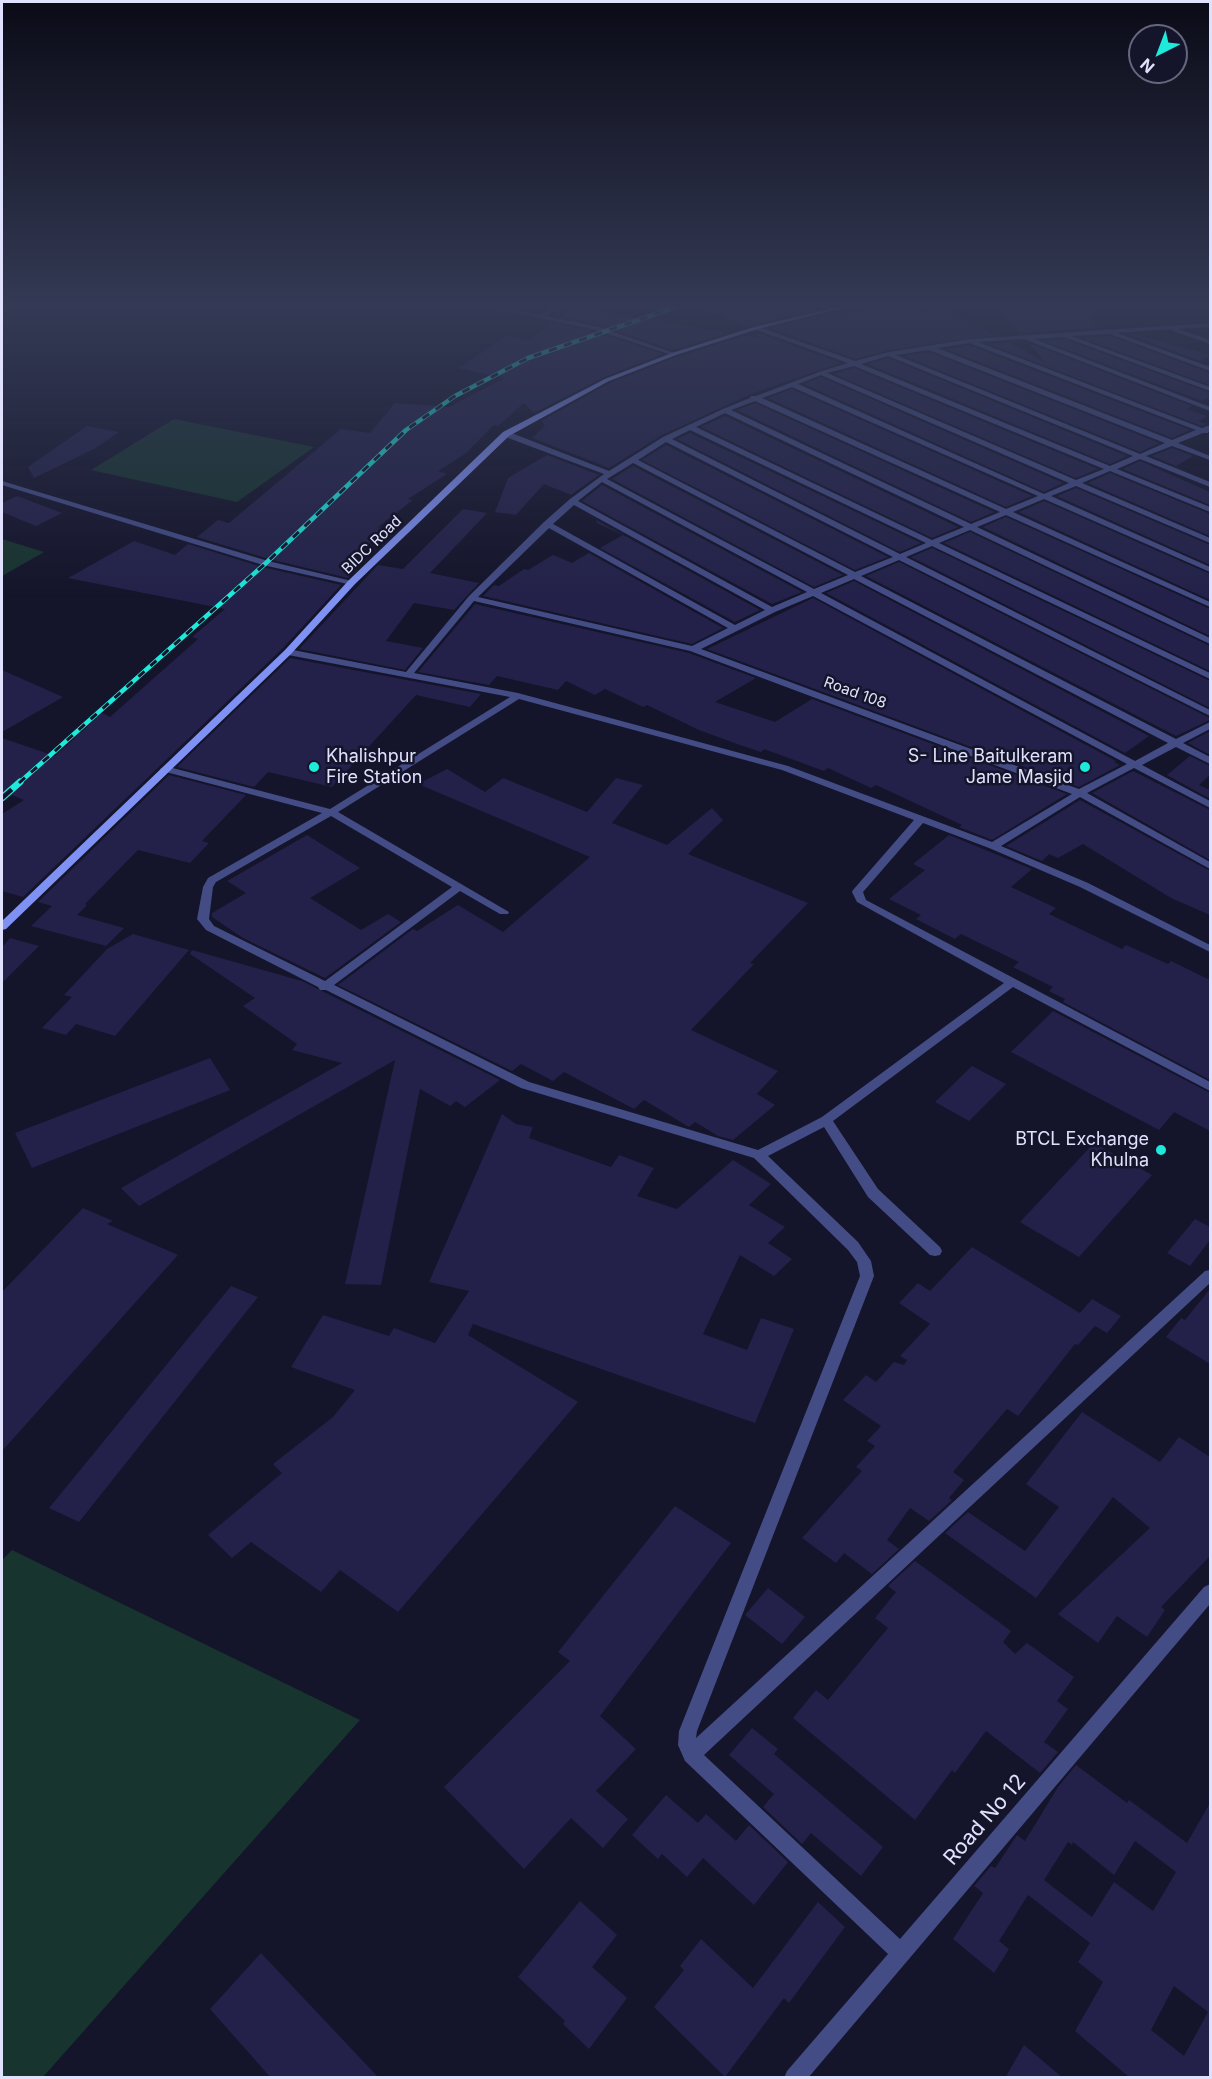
<!DOCTYPE html>
<html>
<head>
<meta charset="utf-8">
<style>
	body { margin:0 }
	#map { position:relative; width:1212px; height:2079px; overflow:hidden; background:#14142a; font-family:Inter,sans-serif }
	canvas { display:block }
	.frame { position:absolute; inset:0; border:3px solid #e0e1fc; pointer-events:none }
	.north { position:absolute; left:1128px; top:24px; width:60px; height:60px; box-sizing:border-box; background:#14142a; border:2px solid #66667e; border-radius:50%; rotate:222deg; font-size:16px; font-weight:700; line-height:24px; text-align:center; color:#e0e1fc }
	.north::after { content:''; display:block; margin:auto; width:21px; height:27px; background:#1deadb; clip-path:polygon(50% 0,100% 100%,50% 72%,0 100%) }
</style>
</head>
<body>
<div id="map">
<canvas width="1212" height="2079"></canvas>
<div class="frame"></div>
<div class="north">N</div>
</div>
<script>
const g = document.querySelector('canvas').getContext('2d');
g.lineJoin = 'round';
function fill(path, color) {
  g.fillStyle = color;
  g.fill(path, 'evenodd');
}
function shape(rows) {
  const path = new Path2D();
  for (const r of rows) {
    path.moveTo(r[0], r[1]);
    for (let i = 2; i < r.length; i += 2) path.lineTo(r[i], r[i + 1]);
  }
  return path;
}
function strokePath(path, color, width, dash) {
  g.strokeStyle = color;
  g.lineWidth = width;
  g.lineCap = dash ? 'butt' : 'round';
  g.setLineDash(dash || []);
  g.stroke(path);
}
function write(font, color, halo, rows, align = 'center') {
  g.font = font + ' Inter,sans-serif';
  g.lineWidth = 5;
  g.setLineDash([]);
  g.textBaseline = 'middle';
  g.strokeStyle = halo;
  g.fillStyle = color;
  for (const [text, x, y, turn = 0] of rows) {
    g.save();
    g.translate(x, y);
    g.rotate((+turn || 0) * Math.PI / 180);
    g.textAlign = isNaN(turn) ? turn : align;
    if (halo) g.strokeText(text, 0, 0);
    g.fillText(text, 0, 0);
    g.restore();
  }
}
const green = shape([
	[174,419,314,447,237,502,91,470],
	[2,539,44,552,2,576],
	[12,1550,360,1720,43,2077,2,2077,2,1560]
]);
const building = shape([
	[572,308,578,308,728,333,673,350,600,325,561,317],
	[704,308,825,308,748,327],
	[885,308,915,308,922,312,944,308,994,335,889,350,855,359,770,328,836,312,836,315],
	[997,308,1094,308,1092,323,1109,327,1020,333],
	[552,323,595,332,663,354,604,377,534,413,524,403,498,426,494,425,465,454,438,471,447,474,408,499,413,500,378,527,385,529,353,560,364,562,348,578,269,559,197,537,218,520,229,523,341,429,370,433,395,403,449,407,505,378,459,368,506,336,530,340],
	[758,333,841,363,751,394,662,435,609,468,532,438,545,425,541,421,610,383,677,357,744,336,757,338],
	[1128,334,1133,334,1210,355,1200,361],
	[1110,336,1210,373,1210,385,1082,338],
	[1064,339,1210,393,1210,397,1202,401,1044,341],
	[1008,342,1046,363,1029,343,1192,406,1187,409,1207,416,1198,421,1206,424,1202,426,988,344],
	[970,345,971,346,1190,430,1172,438,946,349],
	[929,352,1159,443,1140,452,904,356],
	[888,358,1127,456,1110,464,868,364],
	[854,368,1098,469,1076,478,834,374],
	[821,377,1063,483,1044,492,804,384],
	[792,389,1032,496,1006,507,768,398],
	[755,403,994,512,971,522,737,410],
	[725,416,958,527,932,538,701,427],
	[87,426,119,432,94,449,34,478,28,467],
	[690,433,921,543,900,552,677,439],
	[666,445,888,557,855,570,642,460],
	[1172,448,1193,456,1176,466,1152,456],
	[547,455,599,475,571,495,544,484,516,515,495,512,508,478],
	[1140,461,1210,492,1210,505,1123,469],
	[633,466,843,575,814,587,612,479],
	[1110,473,1210,514,1210,536,1088,483],
	[602,485,802,592,772,604,582,501],
	[1076,488,1210,545,1210,565,1057,496],
	[17,496,62,513,36,526,2,512,2,503],
	[1044,501,1210,574,1210,600,1019,512],
	[463,509,487,513,430,573,479,583,454,610,414,603,386,641,423,648,405,670,299,649,378,565,403,569],
	[1006,517,1210,609,1210,636,983,527],
	[596,520,760,610,735,622,600,548,623,535,597,523],
	[970,532,1210,646,1210,671,944,543],
	[134,541,175,555,188,544,262,567,341,585,283,648,23,897,2,891,2,814,24,800,2,791,2,738,55,756,102,713,110,717,198,639,192,637,225,609,68,578],
	[932,548,1210,681,1210,708,911,557],
	[589,553,723,628,692,644,483,596,494,585,499,586,524,569,528,570,553,555,572,563],
	[899,562,1210,718,1210,720,1176,736,866,576],
	[854,581,1149,736,1125,753,826,593],
	[813,598,1116,761,1114,762,1120,765,1079,787,707,649],
	[475,604,689,653,756,678,715,702,775,722,812,699,1067,794,992,840,959,827,962,825,876,785,871,788,828,768,824,771,764,749,761,752,737,744,699,730,647,705,643,707,605,689,595,695,566,681,558,690,497,676,489,685,418,672],
	[290,658,481,694,470,707,416,695,332,787,268,772,254,787,177,767],
	[2,670,63,697,2,732],
	[1210,731,1210,755,1188,743],
	[1190,756,1210,766,1210,775,1199,785,1210,790,1210,799,1167,775],
	[447,769,485,792,503,778,587,812,616,778,643,785,612,823,667,845,712,808,723,820,688,854,808,903,750,963,754,964,691,1030,778,1071,757,1094,775,1105,733,1140,718,1136,695,1122,689,1127,644,1100,634,1109,564,1072,553,1081,521,1064,512,1071,338,985,413,929,417,931,458,905,503,932,590,857,418,784],
	[1133,771,1210,810,1210,860,1092,793],
	[169,775,246,795,202,841,209,843,190,863,138,850,85,904,87,905,77,915,124,928,106,946,31,926,52,906,38,902],
	[1080,800,1210,871,1210,915,1171,898,1083,844,1058,858,1049,854,1042,861,1006,846],
	[307,835,360,868,310,898,361,930,388,914,401,922,325,978,243,938,212,917,212,913,246,893,227,881],
	[949,835,1032,869,1011,887,1056,908,1049,914,1122,949,1126,945,1168,964,1171,961,1210,980,1210,1080,1063,1002,1065,999,1049,991,1053,987,1013,967,1019,962,961,934,955,939,916,919,921,915,889,899,925,870,913,864],
	[133,934,189,950,115,1036,76,1024,66,1035,42,1028,72,997,64,995,107,949],
	[10,938,39,946,2,983,2,947],
	[192,950,302,981,500,1080,465,1107,456,1101,450,1106,420,1089,381,1285,345,1284,395,1060,139,1206,121,1188,342,1063,292,1050,297,1044,243,1006,255,998,190,954],
	[1053,1011,1210,1093,1210,1131,1174,1112,1159,1130,1011,1052],
	[210,1058,230,1090,32,1168,15,1133],
	[972,1066,1006,1084,969,1121,935,1102],
	[502,1114,516,1124,533,1127,529,1138,611,1167,619,1155,654,1168,637,1196,677,1209,733,1160,771,1184,749,1205,785,1227,768,1243,792,1259,774,1276,740,1255,703,1334,747,1350,761,1318,794,1329,755,1423,473,1324,468,1335,578,1402,398,1612,340,1570,321,1592,251,1542,232,1558,208,1535,282,1473,273,1464,333,1417,355,1390,291,1367,323,1315,389,1336,394,1328,435,1343,469,1291,429,1282],
	[1094,1143,1152,1175,1079,1257,1020,1222],
	[83,1208,113,1221,107,1224,178,1255,2,1451,2,1292],
	[1195,1219,1210,1227,1210,1240,1190,1266,1167,1253],
	[972,1247,1080,1313,1092,1299,1121,1316,1107,1333,1095,1326,1078,1345,1075,1344,1018,1416,1007,1409,953,1472,964,1480,949,1498,952,1500,929,1521,910,1508,887,1540,899,1549,872,1574,844,1553,836,1563,802,1538,862,1471,856,1467,875,1446,867,1441,881,1426,843,1400,866,1375,876,1382,894,1362,904,1365,907,1360,900,1356,930,1324,899,1303,918,1283,930,1291],
	[231,1286,258,1297,79,1522,49,1508],
	[1210,1289,1210,1364,1166,1337,1181,1318,1185,1320],
	[1082,1412,1160,1462,1179,1437,1210,1457,1210,1556,1161,1607,1165,1610,1147,1637,1117,1616,1098,1643,1058,1614,1150,1528,1113,1497,1036,1598,945,1533,968,1512,1025,1551,1059,1507,1026,1484],
	[675,1506,731,1543,600,1716,636,1749,596,1791,628,1819,603,1848,571,1818,524,1869,444,1787,570,1661,558,1652],
	[915,1561,1011,1631,1003,1642,1015,1654,1027,1643,1074,1677,1057,1701,1068,1709,1044,1742,1058,1752,1040,1773,986,1731,955,1773,952,1770,915,1820,793,1718,816,1690,828,1700,888,1628,875,1618,896,1592,888,1586],
	[768,1588,805,1617,782,1644,745,1615],
	[752,1728,778,1749,774,1754,883,1847,861,1876,811,1833,802,1844,763,1807,774,1794,729,1755],
	[1076,1765,1127,1803,1129,1800,1187,1843,1210,1803,1210,2078,1130,2078,1075,2031,1103,1982,1078,1962,1090,1943,1028,1895,999,1941,1009,1949,994,1973,953,1939,983,1893,974,1886,991,1866,995,1868,1017,1835,1025,1841,1058,1787],
	[1135,1841,1176,1872,1153,1911,1114,1882,1092,1917,1044,1880,1068,1842,1072,1845,1073,1842,1114,1875],
	[1174,1986,1208,2012,1184,2056,1151,2030],
	[666,1795,698,1823,706,1814,736,1841,749,1825,788,1862,754,1905,703,1858,687,1877,662,1854,658,1859,632,1835],
	[580,1901,617,1935,592,1967,627,1998,589,2049,563,2024,565,2021,518,1977],
	[818,1902,845,1927,789,2003,784,1998,725,2077,654,2007,684,1970,680,1966,701,1939,753,1988],
	[261,1953,379,2078,271,2078,210,2009],
	[1024,2045,1063,2078,1005,2078]
]);
const minor = shape([
	[491,308,502,308,541,315,551,308,558,308,547,316,599,327,677,354,672,355,596,330,491,308],
	[1210,323,1210,327,1178,329,1210,340,1210,344,1173,331,1172,329,1117,333,1210,367,1210,371,1110,334,1071,336,1210,387,1210,391,1064,337,1034,339,1210,407,1210,411,1024,339,978,342,1202,428,1210,425,1210,429,1208,433,1203,433,1178,443,1210,456,1210,460,1172,446,1146,456,1210,482,1210,487,1140,459,1117,469,1210,507,1210,512,1110,471,1082,483,1210,538,1210,543,1076,486,1051,496,1210,567,1210,572,1044,499,1013,512,1210,602,1210,607,1006,515,977,527,1210,638,1210,644,970,530,939,543,1210,673,1210,679,932,546,906,557,1210,710,1210,716,899,560,861,576,1176,739,1210,722,1210,729,1183,743,1210,757,1210,764,1176,747,1142,765,1210,801,1210,808,1134,768,1087,793,1210,862,1210,869,1080,797,1001,846,1088,883,1210,945,1210,952,1080,887,989,848,923,823,863,892,866,900,1210,1082,1210,1091,1013,987,833,1121,878,1189,940,1247,942,1251,940,1255,935,1256,930,1255,868,1197,824,1127,768,1156,858,1242,871,1261,874,1276,697,1731,696,1738,1205,1271,1210,1270,1210,1283,704,1755,900,1939,1204,1587,1210,1584,1210,1604,808,2078,784,2078,787,2071,888,1954,685,1761,678,1745,679,1731,860,1276,857,1262,848,1250,754,1158,521,1088,326,990,320,990,318,987,206,930,197,919,203,887,208,878,322,813,162,771,160,769,165,766,330,809,510,697,288,655,284,652,288,649,406,672,469,596,544,522,570,499,604,474,503,436,503,432,509,432,609,471,663,437,723,409,750,398,751,396,756,396,819,372,848,363,754,329,753,328,756,326,855,361,889,352,970,339,1210,323],
	[971,343,972,344,1196,430,1172,440,937,348,971,343],
	[929,350,1165,443,1140,454,896,355,929,350],
	[888,356,1133,456,1110,466,861,364,888,356],
	[854,366,1104,469,1076,480,827,373,854,366],
	[821,375,1069,483,1044,494,798,384,821,375],
	[792,387,1038,496,1006,509,762,398,792,387],
	[755,401,1000,512,971,524,731,410,755,401],
	[725,413,964,527,932,540,696,427,725,413],
	[690,430,926,543,900,554,672,439,690,430],
	[666,442,893,557,855,572,638,460,666,442],
	[633,463,848,575,814,589,607,479,633,463],
	[602,482,807,592,772,607,578,501,602,482],
	[574,505,765,610,735,625,553,524,574,505],
	[549,528,728,628,692,646,478,597,549,528],
	[854,579,1168,743,1135,761,821,593,854,579],
	[813,596,1127,764,1079,789,701,649,775,612,813,596],
	[474,601,690,651,1072,794,992,842,788,766,518,693,414,673,474,601],
	[519,699,782,770,914,820,853,890,852,892,857,902,1004,983,822,1117,758,1150,529,1082,334,985,460,891,500,914,508,914,509,912,338,812,519,699],
	[331,816,452,887,325,981,214,926,209,919,213,887,216,882,331,816],
	[2,481,268,561,356,582,352,585,263,565,2,485,2,481]
]);
const secondary = shape([
	[833,308,843,308,758,329,676,355,609,381,509,436,355,584,291,654,6,929,2,930,2,921,285,650,349,580,503,432,605,379,672,353,754,327,833,308]
]);
const railFar1 = shape([
	[19,783,266,563,406,430,455,396,528,358,673,308]
]);
const rail = shape([
	[2,798,20,782]
]);
const markers = [
	[314,767,6,"#1deadb"],
	[1085,767,6,"#1deadb"],
	[1161,1150,6,"#1deadb"]
];
const farStreetnames = [
	["BIDC Road",372,545,-44],
	["Road 108",855,693,20]
];
const poiNames = [
	["Khalishpur",326,757,"left"],
	["Fire Station",326,778,"left"],
	["S- Line Baitulkeram",1073,757],
	["Jame Masjid",1073,778],
	["BTCL Exchange",1149,1140],
	["Khulna",1149,1161]
];
const nearStreetnames = [
	["Road No 12",985,1820,-49]
];
fill(green, '#17342e');
fill(building, '#232149');
fill(minor, '#434c85');
fill(secondary, '#7f91f3');
strokePath(railFar1, '#1deadb', 4.5);
strokePath(rail, '#1deadb', 7);
strokePath(railFar1, '#14142a', 3, [8]);
strokePath(rail, '#14142a', 4.5, [13]);
const sky = g.createLinearGradient(0, 0, 0, 599);
sky.addColorStop(0, '#0b0b17');
sky.addColorStop(0.51, '#343a55');
sky.addColorStop(1, '#343a5500');
g.fillStyle = sky;
g.fillRect(0, 0, 1212, 599);
for (const [x, y, r, color] of markers) {
  const dot = new Path2D();
  dot.arc(x, y, r, 0, 2 * Math.PI);
  g.fillStyle = color;
  g.fill(dot);
  strokePath(dot, '#14142a', 2);
}
write('15px', '#e0e1fc', '#14142a', farStreetnames);
write('18px', '#e0e1fc', '#14142a', poiNames, 'right');
write('21px', '#e0e1fc', '#14142a', nearStreetnames);
</script>
</body>
</html>
